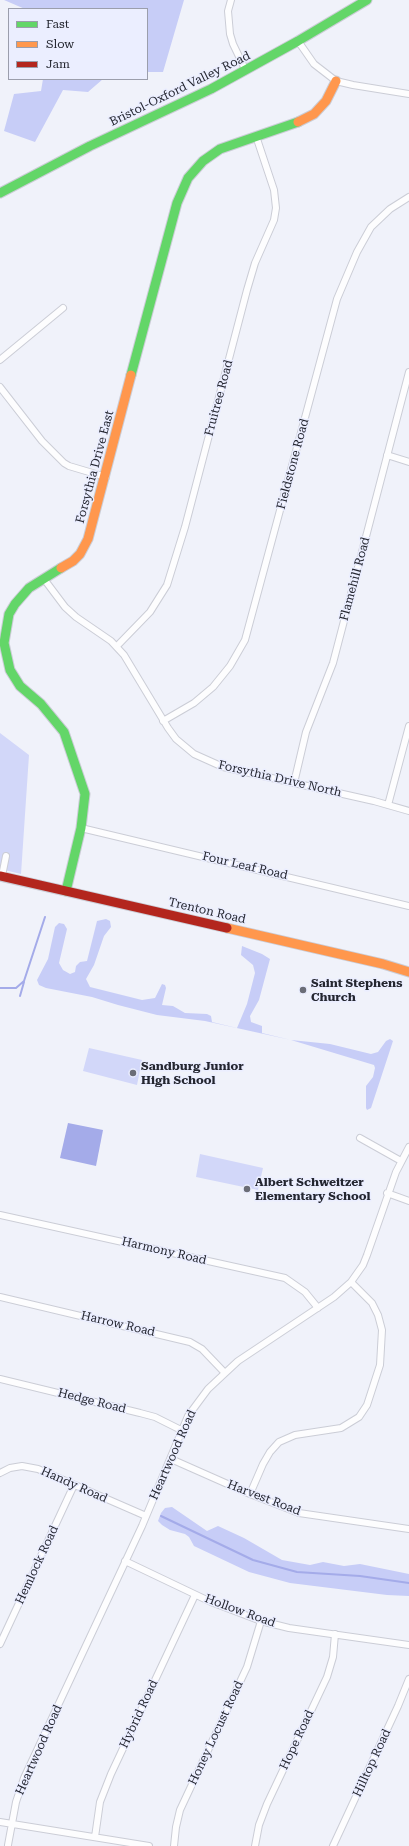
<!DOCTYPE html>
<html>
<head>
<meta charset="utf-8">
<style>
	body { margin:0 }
	#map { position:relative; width:409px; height:1846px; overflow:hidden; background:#f0f2fa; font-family:"Roboto Serif",serif }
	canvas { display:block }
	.legend { position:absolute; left:8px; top:8px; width:140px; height:72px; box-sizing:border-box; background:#ebeeff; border:1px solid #9b9eac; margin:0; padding:5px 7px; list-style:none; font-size:12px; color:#242630 }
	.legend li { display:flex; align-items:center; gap:8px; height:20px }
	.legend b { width:20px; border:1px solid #9b9eac }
</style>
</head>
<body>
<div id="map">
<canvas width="409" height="1846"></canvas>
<ul class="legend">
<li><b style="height:5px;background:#63d668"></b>Fast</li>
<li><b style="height:5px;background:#ff974d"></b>Slow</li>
<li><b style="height:5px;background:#b3261e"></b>Jam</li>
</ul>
</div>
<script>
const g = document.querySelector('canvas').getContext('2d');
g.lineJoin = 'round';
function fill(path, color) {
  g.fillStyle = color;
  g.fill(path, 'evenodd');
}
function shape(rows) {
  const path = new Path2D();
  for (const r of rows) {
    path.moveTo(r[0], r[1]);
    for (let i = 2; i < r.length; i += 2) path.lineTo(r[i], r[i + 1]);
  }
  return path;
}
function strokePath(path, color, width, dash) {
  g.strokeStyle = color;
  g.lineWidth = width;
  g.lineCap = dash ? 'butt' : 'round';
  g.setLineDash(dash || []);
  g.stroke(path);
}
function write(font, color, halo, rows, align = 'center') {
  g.font = font + ' "Roboto Serif",serif';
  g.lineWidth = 3;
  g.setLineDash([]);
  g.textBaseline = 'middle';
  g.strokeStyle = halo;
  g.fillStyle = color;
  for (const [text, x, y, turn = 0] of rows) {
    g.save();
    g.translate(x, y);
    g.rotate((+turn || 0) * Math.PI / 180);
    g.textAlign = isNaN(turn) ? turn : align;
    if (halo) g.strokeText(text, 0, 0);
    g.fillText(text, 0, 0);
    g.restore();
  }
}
const green = shape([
	[0,733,29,755,21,874,0,869],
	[89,1048,142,1060,137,1085,83,1071],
	[200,1154,263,1168,258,1190,196,1177]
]);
const forest = shape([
	[4,0,184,0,163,72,147,72,147,9,25,9],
	[43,79,103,79,88,92,63,90,35,142,4,131,14,94,41,91],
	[106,919,110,921,111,927,104,936,94,965,86,979,90,987,142,1000,155,998,162,984,165,985,166,988,162,1005,173,1006,185,1013,207,1014,211,1016,212,1022,237,1028,247,1004,255,973,253,965,241,955,242,946,262,954,270,959,259,1000,250,1016,251,1022,262,1026,262,1033,291,1040,330,1044,371,1054,378,1052,386,1041,390,1039,393,1041,371,1108,367,1110,366,1108,366,1086,373,1077,375,1068,374,1065,291,1040,205,1021,157,1015,118,1005,92,997,46,988,39,985,37,980,48,959,55,927,59,923,64,924,67,929,59,963,63,970,70,974,75,972,76,966,80,962,87,961,97,921],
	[172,1507,207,1531,218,1526,244,1538,282,1560,310,1565,323,1562,344,1566,360,1564,409,1574,409,1596,387,1595,290,1583,249,1572,194,1546,189,1537,185,1534,170,1530,162,1525,158,1521,161,1513,165,1508]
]);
const water = shape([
	[68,1123,103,1130,96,1166,60,1158]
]);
const stream = shape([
	[0,988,16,988,24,981,45,917],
	[20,996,24,982],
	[161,1516,253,1560,297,1572,360,1576,409,1583]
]);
const street = shape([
	[231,0,228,11,230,34,233,44,246,71],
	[298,41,314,64,336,81,353,85,409,94],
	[0,360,63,308],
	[0,387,42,441,64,463,69,466,106,477],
	[387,455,409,462],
	[44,579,65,607,76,617,111,641,124,655,168,728,176,739,194,754,223,767,374,801,409,811],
	[117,646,150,612,167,585,185,527,247,290,255,263,274,220,276,208,274,190,256,136],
	[163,721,194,703,213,687,230,666,245,640,337,299,357,252,371,227,390,209,409,197],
	[294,783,306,732,333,663,409,372],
	[388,805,409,726],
	[81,828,409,906],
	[2,876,6,856],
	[360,1138,401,1161],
	[387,1193,409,1201],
	[0,1215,285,1278,305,1292,318,1308],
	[0,1297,190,1342,202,1349,224,1372],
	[0,1379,140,1413,155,1417,181,1430],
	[171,1459,250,1494,299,1513,409,1529],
	[0,1473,10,1468,22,1466,38,1469,146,1516],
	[250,1494,263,1464,270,1452,279,1442,295,1435,341,1428,359,1417,367,1405,380,1365,382,1330,378,1315,372,1303,351,1282],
	[125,1561,211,1602,261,1621,289,1628,409,1645],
	[0,1644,74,1485],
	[0,1822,149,1846],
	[95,1837,100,1802,111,1774,195,1595],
	[8,1845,16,1802,24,1778,142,1526,188,1416,208,1389,238,1361,334,1297,351,1282,363,1265,367,1255,396,1172,409,1147],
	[174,1846,176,1827,180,1810,247,1667,261,1621],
	[255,1846,259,1825,267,1804,327,1677,333,1657,335,1634],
	[333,1846,398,1706,409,1679]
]);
const fast = shape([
	[0,193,90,146,211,89,298,41,367,0],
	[131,375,177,203,188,178,203,161,220,149,298,122],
	[61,568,29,588,15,604,9,614,4,643,10,670,20,686,41,704,64,732,85,794,81,828,66,891]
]);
const slow = shape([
	[298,122,314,114,326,101,336,81],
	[61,568,73,561,80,554,88,539,131,375],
	[227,928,383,964,409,972]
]);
const jam = shape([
	[0,876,227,928]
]);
const markers = [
	[303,990,4,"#6b6d77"],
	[133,1073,4,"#6b6d77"],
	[247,1189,4,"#6b6d77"]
];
const streetNames = [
	["Bristol-Oxford Valley Road",180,89,-26],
	["Fruitree Road",219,398,-75],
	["Fieldstone Road",293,464,-75],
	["Forsythia Drive East",95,467,-75],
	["Flamehill Road",355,579,-75],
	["Forsythia Drive North",280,779,13],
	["Four Leaf Road",245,866,13],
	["Trenton Road",207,911,13],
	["Harmony Road",164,1251,13],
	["Harrow Road",118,1324,13],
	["Hedge Road",92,1401,14],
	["Heartwood Road",173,1455,-66],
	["Handy Road",74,1485,24],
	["Harvest Road",264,1498,21],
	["Hemlock Road",37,1565,-65],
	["Hollow Road",240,1611,20],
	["Hybrid Road",139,1714,-65],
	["Honey Locust Road",216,1733,-65],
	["Hope Road",297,1740,-65],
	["Heartwood Road",39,1750,-66],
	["Hilltop Road",372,1763,-65]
];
const poiNames = [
	["Saint Stephens",311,983],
	["Church",311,997],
	["Sandburg Junior",141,1066],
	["High School",141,1080],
	["Albert Schweitzer",255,1182],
	["Elementary School",255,1196]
];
fill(green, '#d2d7f9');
fill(forest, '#c7cdf7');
fill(water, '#a4abe9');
strokePath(stream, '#a4abe9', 2);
strokePath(street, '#cbcdd6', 8);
strokePath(fast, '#cbcdd6', 11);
strokePath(slow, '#cbcdd6', 11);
strokePath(jam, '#cbcdd6', 11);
strokePath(street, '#fdfdfe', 6);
strokePath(fast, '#63d668', 9);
strokePath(slow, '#ff974d', 9);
strokePath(jam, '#b3261e', 9);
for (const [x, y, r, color] of markers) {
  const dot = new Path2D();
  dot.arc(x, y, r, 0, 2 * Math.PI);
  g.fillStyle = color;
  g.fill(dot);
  strokePath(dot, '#ebeeff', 1.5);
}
write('12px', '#242630', '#ebeeff', streetNames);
write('bold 12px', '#242630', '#ebeeff', poiNames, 'left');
</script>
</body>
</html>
